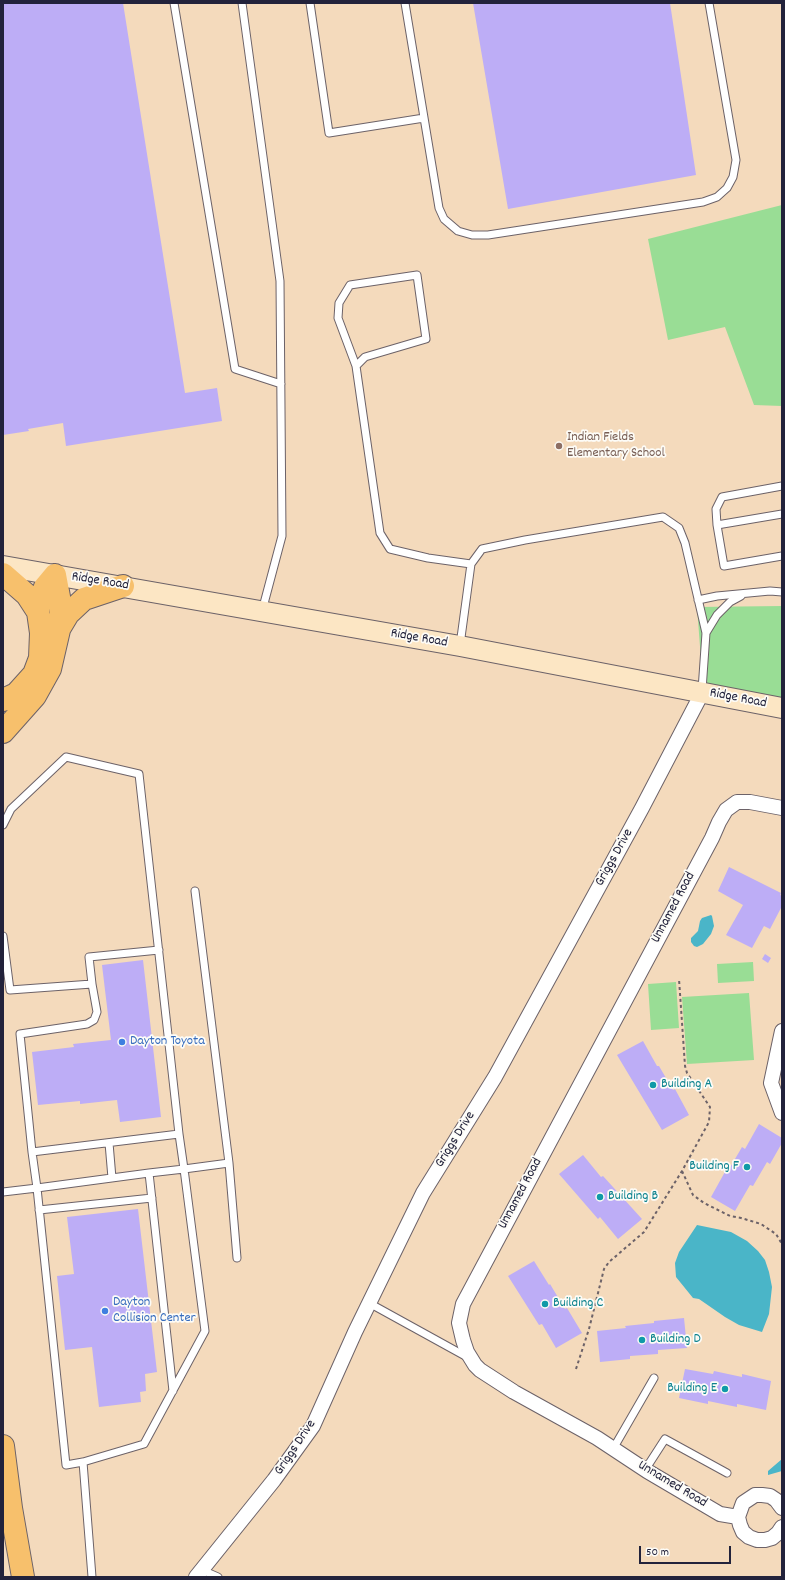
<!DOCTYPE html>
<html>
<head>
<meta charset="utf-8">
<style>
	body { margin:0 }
	#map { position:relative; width:785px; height:1580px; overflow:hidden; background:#f4dabc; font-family:Dekko,sans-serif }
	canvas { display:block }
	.frame { position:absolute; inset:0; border:4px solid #22223b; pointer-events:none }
	.scale { position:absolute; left:639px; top:1546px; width:92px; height:18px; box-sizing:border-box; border:2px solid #22223b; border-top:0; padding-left:5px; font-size:12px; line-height:14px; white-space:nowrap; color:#22223b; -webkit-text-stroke:3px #fdfcf7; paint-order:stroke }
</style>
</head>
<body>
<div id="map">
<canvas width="785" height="1580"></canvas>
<div class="frame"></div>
<div class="scale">50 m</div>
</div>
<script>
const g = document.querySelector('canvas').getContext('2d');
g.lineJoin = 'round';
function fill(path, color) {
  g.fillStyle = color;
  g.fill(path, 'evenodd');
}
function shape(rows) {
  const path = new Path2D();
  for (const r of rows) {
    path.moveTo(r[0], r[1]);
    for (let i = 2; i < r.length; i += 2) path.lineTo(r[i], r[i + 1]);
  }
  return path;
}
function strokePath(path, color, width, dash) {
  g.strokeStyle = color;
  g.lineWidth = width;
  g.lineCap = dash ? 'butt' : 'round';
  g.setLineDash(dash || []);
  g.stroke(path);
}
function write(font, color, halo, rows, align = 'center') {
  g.font = font + ' Dekko,sans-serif';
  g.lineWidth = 3.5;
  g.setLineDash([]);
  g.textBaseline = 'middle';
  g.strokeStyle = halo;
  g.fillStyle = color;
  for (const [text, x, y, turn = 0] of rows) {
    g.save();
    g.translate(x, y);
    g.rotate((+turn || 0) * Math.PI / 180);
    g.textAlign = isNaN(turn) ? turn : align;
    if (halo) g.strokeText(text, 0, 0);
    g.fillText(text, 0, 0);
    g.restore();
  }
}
const green = shape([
	[782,205,782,406,754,405,725,327,668,340,648,239],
	[782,606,782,702,703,686,697,607],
	[753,962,754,981,718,983,717,964],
	[676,982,679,1028,651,1030,648,984],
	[749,993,754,1060,687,1064,682,997]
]);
const water = shape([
	[711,915,712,916,714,926,711,934,703,944,697,947,694,946,691,942,691,938,698,931,700,921,702,918],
	[697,1225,731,1232,747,1241,758,1251,765,1260,769,1272,772,1287,769,1314,762,1332,739,1325,725,1317,699,1299,693,1298,676,1277,675,1263,679,1252],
	[782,1459,782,1471,768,1475,768,1471]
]);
const building = shape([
	[3,3,123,3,185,393,217,388,222,421,66,446,63,423,28,429,29,431,3,435],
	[473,3,670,3,696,175,508,209],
	[729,867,781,893,780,895,782,896,782,906,770,929,764,926,752,948,726,935,743,905,718,891],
	[765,954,771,958,768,963,762,959],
	[143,960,161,1117,120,1122,117,1100,80,1104,80,1101,38,1105,32,1052,74,1047,73,1044,111,1040,102,965],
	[643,1041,657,1066,659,1066,673,1090,675,1089,689,1115,662,1130,617,1055],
	[759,1124,782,1138,782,1143,770,1164,767,1162,753,1186,750,1185,735,1211,711,1197,726,1170,728,1171,742,1147,745,1149],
	[583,1155,601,1177,603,1176,642,1219,618,1239,600,1217,598,1219,559,1174],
	[138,1209,157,1372,145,1374,146,1391,140,1392,141,1402,99,1407,92,1347,65,1350,57,1276,74,1274,67,1217],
	[534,1261,549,1285,550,1284,565,1309,567,1308,582,1333,556,1348,542,1324,539,1325,508,1276],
	[684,1318,687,1348,658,1350,658,1354,630,1356,630,1359,600,1362,597,1331,626,1328,625,1326,654,1323,654,1321],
	[685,1369,713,1374,714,1371,742,1377,742,1374,771,1381,766,1410,737,1404,737,1407,708,1401,708,1404,679,1398]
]);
const path = shape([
	[682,1171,693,1195,704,1203,730,1216,741,1218,761,1224,776,1234,782,1244],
	[576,1369,589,1329,604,1269,609,1262,644,1232,682,1171,709,1122,710,1107,687,1073,685,1066,679,979]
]);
const lane = shape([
	[174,3,235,369,281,384],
	[242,3,280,281,282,536,262,611],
	[310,3,329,133,424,118],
	[405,3,439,208,444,219,458,231,472,235,488,235,703,202,717,197,727,188,733,177,736,160,709,3],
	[356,366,338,318,339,303,350,285,417,275,426,339,365,357,356,366,380,533,390,549,428,558,471,564],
	[782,514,717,525,724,566,782,556],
	[717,525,716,509,722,497,782,486],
	[698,600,717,596,770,591,782,592],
	[706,633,717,615,730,602,741,596],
	[460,645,471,564,482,549,525,540,663,517,679,528,685,543,706,633,702,690],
	[3,825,11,809,66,757,139,774,179,1134],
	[195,891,229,1163,237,1258],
	[3,936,10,990,92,984,97,1012,94,1020,87,1024,20,1034,32,1152],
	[92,984,89,957,159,950],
	[109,1143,112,1178],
	[149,1173,173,1391],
	[3,1192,37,1188,149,1173,184,1169,179,1134,32,1152,37,1188,66,1465,83,1462,144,1444,205,1331,184,1169,229,1163],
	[39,1210,152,1198],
	[369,1303,467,1357],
	[613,1449,654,1378],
	[83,1462,92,1577],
	[645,1470,665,1439,727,1473],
	[202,1570,218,1577]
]);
const street = shape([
	[782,1031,771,1083,782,1113],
	[782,1508,776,1500,770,1496,762,1495,755,1495,743,1503,738,1517,740,1525,743,1532,749,1537,757,1540,765,1540,772,1538,778,1533,782,1527],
	[738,1517,720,1514,647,1471,597,1438,514,1392,480,1370,475,1365,467,1352,463,1340,459,1323,463,1304,712,838,719,822,726,810,737,802,750,802,782,808],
	[196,1577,274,1480,313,1426,355,1332,423,1193,495,1077,642,808,702,693]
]);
const secondary = shape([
	[3,566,460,646,782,708]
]);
const highway = shape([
	[3,574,27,595,38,612],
	[59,629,68,614,84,599,123,586],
	[3,700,16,694,34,674,40,658,41,633,38,612,41,597,45,587,55,575],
	[3,732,35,696,50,669,59,630,61,608,55,575],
	[3,1446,11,1508,23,1577]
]);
const markers = [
	[559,446,4,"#8d6e63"],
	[122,1042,4,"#3f7fe0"],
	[653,1085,4,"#0f9aa8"],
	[747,1167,4,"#0f9aa8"],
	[600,1197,4,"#0f9aa8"],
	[545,1304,4,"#0f9aa8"],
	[105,1311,4,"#3f7fe0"],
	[642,1340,4,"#0f9aa8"],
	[725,1389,4,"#0f9aa8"]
];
const educationNames = [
	["Indian Fields",567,438],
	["Elementary School",567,454]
];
const streetNames = [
	["Ridge Road",100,582,9],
	["Ridge Road",419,639,10],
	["Ridge Road",738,699,11],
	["Griggs Drive",615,858,-61],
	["Unnamed Road",674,908,-62],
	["Griggs Drive",456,1140,-58],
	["Unnamed Road",521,1194,-62],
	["Griggs Drive",296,1448,-56],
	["Unnamed Road",672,1485,31]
];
const shopNames = [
	["Dayton Toyota",130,1042],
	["Dayton",113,1303],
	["Collision Center",113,1319]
];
const cultureNames = [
	["Building A",661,1085],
	["Building F",739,1167,"right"],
	["Building B",608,1197],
	["Building C",553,1304],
	["Building D",650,1340],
	["Building E",717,1389,"right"]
];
fill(green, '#99dd95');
fill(water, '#4ab5c8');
fill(building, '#bdadf6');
strokePath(lane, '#6c6268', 9);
strokePath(street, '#6c6268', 16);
strokePath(secondary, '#6c6268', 22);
strokePath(highway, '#6c6268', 24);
strokePath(path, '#6c6268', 2, [3, 3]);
strokePath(lane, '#fff', 7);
strokePath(street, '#fff', 14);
strokePath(secondary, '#fce6c4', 20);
strokePath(highway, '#f7c06c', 22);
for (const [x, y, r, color] of markers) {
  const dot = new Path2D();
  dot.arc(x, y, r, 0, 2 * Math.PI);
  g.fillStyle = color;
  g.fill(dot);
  strokePath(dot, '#fdfcf7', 1.5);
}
write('14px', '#785e54', '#fdfcf7', educationNames, 'left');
write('14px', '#22223b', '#fdfcf7', streetNames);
write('14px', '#366cbe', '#fdfcf7', shopNames, 'left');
write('14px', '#0d838f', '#fdfcf7', cultureNames, 'left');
</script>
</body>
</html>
